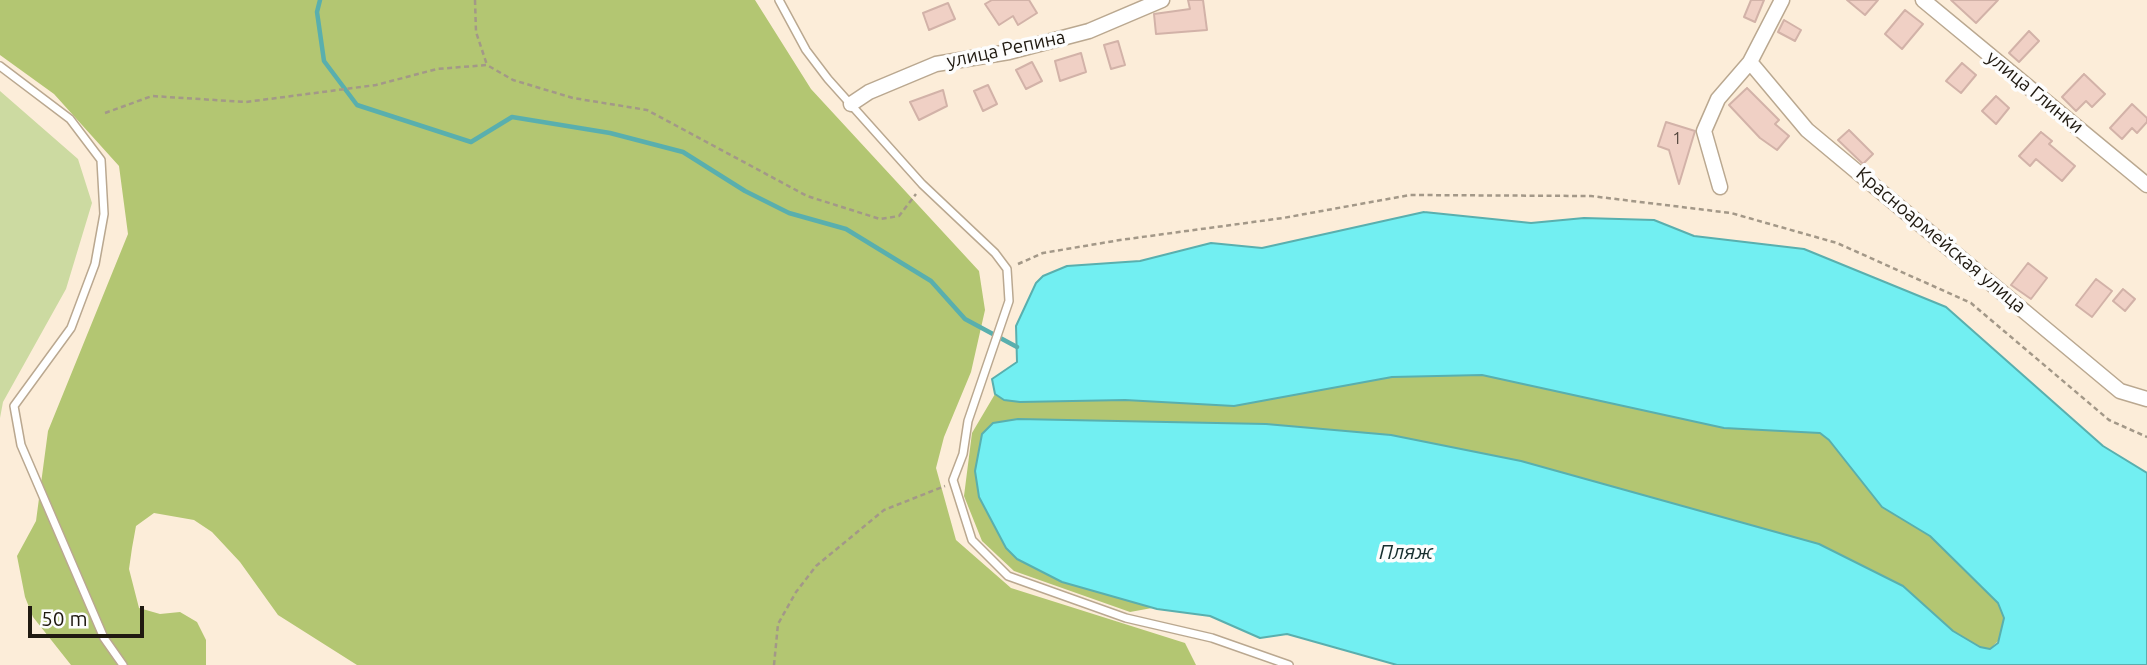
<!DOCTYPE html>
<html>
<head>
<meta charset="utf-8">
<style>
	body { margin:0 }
	#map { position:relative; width:2147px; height:665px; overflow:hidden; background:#fcedd9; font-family:Ubuntu,sans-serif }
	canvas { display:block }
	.scale { position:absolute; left:28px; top:606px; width:116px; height:32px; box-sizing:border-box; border:4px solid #201a11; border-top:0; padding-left:9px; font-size:21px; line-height:24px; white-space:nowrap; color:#201a11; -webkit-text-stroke:5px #fdfdfd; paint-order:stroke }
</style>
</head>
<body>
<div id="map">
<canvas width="2147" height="665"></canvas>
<div class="scale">50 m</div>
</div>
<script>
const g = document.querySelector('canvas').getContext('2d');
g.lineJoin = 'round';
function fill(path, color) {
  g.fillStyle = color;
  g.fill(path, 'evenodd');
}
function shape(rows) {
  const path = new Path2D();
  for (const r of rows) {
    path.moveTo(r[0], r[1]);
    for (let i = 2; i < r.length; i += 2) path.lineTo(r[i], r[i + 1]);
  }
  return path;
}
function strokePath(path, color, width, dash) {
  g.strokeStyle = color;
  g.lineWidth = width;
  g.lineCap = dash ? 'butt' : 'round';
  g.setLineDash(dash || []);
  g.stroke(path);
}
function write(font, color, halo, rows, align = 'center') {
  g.font = font + ' Ubuntu,sans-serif';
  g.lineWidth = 7;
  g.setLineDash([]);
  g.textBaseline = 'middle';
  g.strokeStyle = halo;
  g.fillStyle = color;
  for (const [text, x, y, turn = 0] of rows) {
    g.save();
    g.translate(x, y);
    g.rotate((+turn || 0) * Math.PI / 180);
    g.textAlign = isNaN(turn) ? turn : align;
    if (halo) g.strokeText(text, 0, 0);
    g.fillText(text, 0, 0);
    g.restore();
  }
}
const green = shape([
	[0,91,78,159,92,203,66,289,3,402,0,418]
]);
const forest = shape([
	[0,0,755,0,811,89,979,271,985,310,971,372,944,437,936,468,956,540,1011,588,1185,643,1196,665,357,665,278,615,240,562,212,532,194,520,154,513,136,526,132,548,129,569,139,608,160,614,180,612,197,622,206,640,206,665,71,665,33,617,25,597,17,556,36,521,48,431,128,234,119,166,54,94,0,55],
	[1482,375,1724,428,1820,433,1829,440,1882,507,1930,536,1998,603,2004,618,2000,639,1990,649,1980,647,1953,631,1903,586,1819,544,1521,461,1391,435,1266,424,1018,419,993,423,1113,594,1152,608,1130,612,1014,571,982,541,964,496,972,433,995,394,1004,400,1020,402,1125,400,1392,377]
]);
const water = shape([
	[1424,212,1531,223,1584,218,1654,220,1694,236,1804,249,1946,307,2103,446,2147,473,2147,665,1397,665,1287,634,1260,638,1210,616,1157,609,1062,582,1017,559,1006,548,979,497,975,471,982,434,993,423,1018,419,1266,424,1391,435,1521,461,1819,544,1903,586,1953,631,1980,647,1990,649,1998,643,2004,618,1998,603,1930,536,1882,507,1829,440,1820,433,1724,428,1482,375,1392,377,1234,406,1125,400,1020,402,1004,400,995,394,992,379,1017,362,1016,326,1036,283,1043,276,1067,266,1140,261,1211,243,1262,248,1424,212]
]);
const stream = shape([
	[320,0,317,12,324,61,357,105,471,142,512,117,610,133,683,152,745,191,789,213,846,229,931,281,965,319,1017,347]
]);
const building = shape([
	[992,0,1029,0,1037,13,1018,25,1013,16,999,25,985,4,992,0],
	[1188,0,1203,0,1207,30,1156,34,1154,14,1190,9,1188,0],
	[1751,0,1764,0,1755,22,1744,17,1751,0],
	[1847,0,1878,0,1865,15,1847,0],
	[1951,0,1998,0,1976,23,1951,0],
	[948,3,955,19,929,30,923,13,948,3],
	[1905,10,1923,24,1902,49,1885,34,1905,10],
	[1784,20,1801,30,1795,41,1778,32,1784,20],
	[2029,31,2039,41,2019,62,2009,53,2029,31],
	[1118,41,1125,65,1111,69,1104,45,1118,41],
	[1081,53,1086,72,1060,81,1055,61,1081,53],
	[1032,62,1042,81,1026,89,1016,70,1032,62],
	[1962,63,1976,75,1961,93,1946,81,1962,63],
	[2084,74,2105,94,2092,107,2086,101,2076,111,2062,97,2084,74],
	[988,85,997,104,983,111,974,91,988,85],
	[1747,88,1779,120,1775,124,1789,136,1777,150,1760,138,1729,105,1747,88],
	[943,90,947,106,919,120,910,102,943,90],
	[1996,96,2009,108,1996,124,1982,111,1996,96],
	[2132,104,2147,118,2147,122,2137,133,2132,128,2122,139,2110,128,2132,104],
	[1666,122,1695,131,1679,184,1669,150,1658,146,1666,122],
	[1849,130,1873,154,1863,164,1838,140,1849,130],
	[2041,132,2052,141,2049,144,2075,166,2062,181,2036,159,2030,166,2019,156,2041,132],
	[2028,263,2047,278,2031,299,2011,285,2028,263],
	[2096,279,2112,291,2092,317,2076,305,2096,279],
	[2123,289,2135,299,2125,311,2113,301,2123,289]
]);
const path = shape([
	[475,0,476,32,487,65],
	[105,113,152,96,246,102,376,85,437,69,487,65,513,80,573,98,647,110,807,196,880,219,899,216,916,194],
	[1018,264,1043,253,1120,240,1283,218,1410,195,1591,196,1731,213,1837,243,1971,303,2109,420,2147,437],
	[774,665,778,624,796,592,816,566,884,510,945,486]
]);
const lane = shape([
	[779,0,806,50,828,79,922,184,995,253,1007,269,1009,301,968,421,963,454,953,480,972,540,1008,576,1126,618,1212,638,1289,665],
	[0,66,70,119,101,160,104,214,95,264,71,328,14,406,21,445,104,638,123,665]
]);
const street = shape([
	[1923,0,2147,185],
	[1750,62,1807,130,2120,391,2147,399],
	[851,104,869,92,936,64,1009,52,1089,31,1162,0],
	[1720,187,1704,131,1718,99,1750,62,1782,0]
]);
const numberNames = [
	["1",1677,139]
];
const streetNames = [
	["улица Репина",1006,49,-12],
	["улица Глинки",2035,92,39],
	["Красноармейская улица",1941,240,40]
];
const waterNames = [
	["Пляж",1406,552]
];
fill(green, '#ccdaa1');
fill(forest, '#b3c672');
fill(water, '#72eff2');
strokePath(water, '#59afae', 2);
strokePath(stream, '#59afae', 4.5);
fill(building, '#f0d0c5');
strokePath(building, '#d2b2a8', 2);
strokePath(lane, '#baa890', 10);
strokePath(street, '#baa890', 17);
strokePath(path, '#a39888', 2.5, [5, 3.5]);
strokePath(lane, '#fff', 7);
strokePath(street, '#fff', 14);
write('16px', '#54483e', null, numberNames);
write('19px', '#201a11', '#fdfdfd', streetNames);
write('italic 21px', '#182f2f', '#fdfdfd', waterNames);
</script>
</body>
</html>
